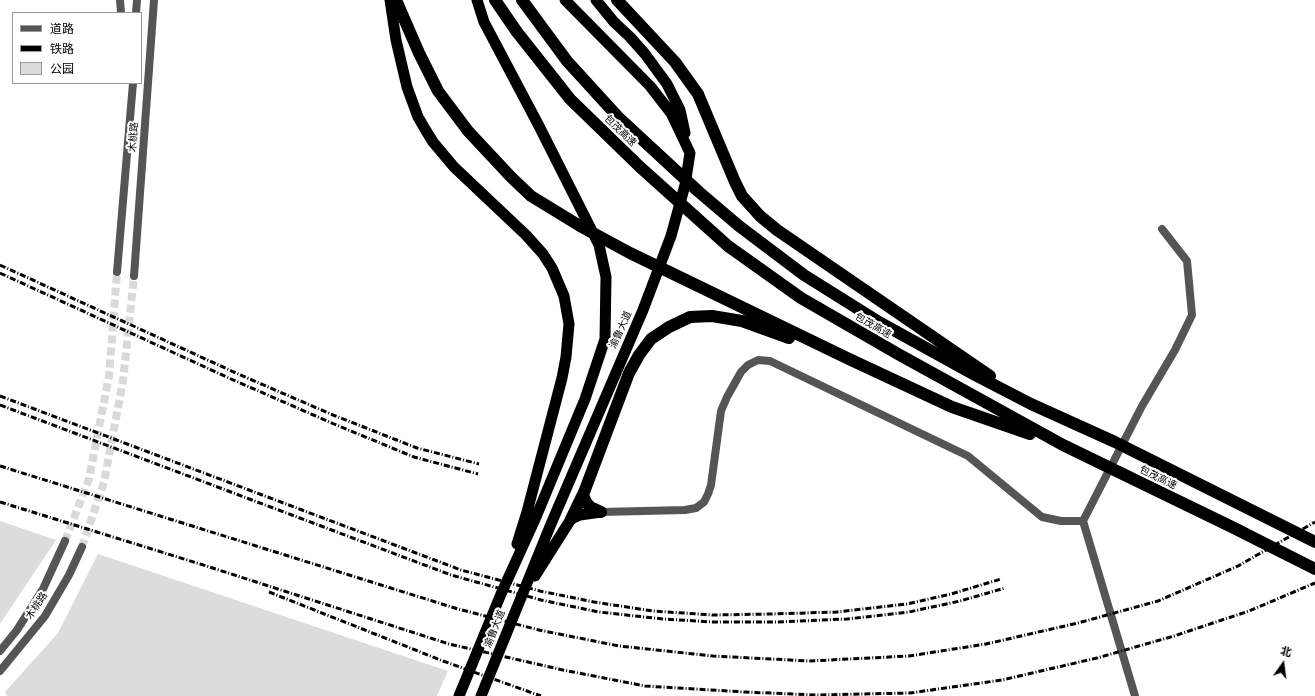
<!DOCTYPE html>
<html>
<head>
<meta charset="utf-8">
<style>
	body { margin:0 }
	#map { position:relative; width:1315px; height:696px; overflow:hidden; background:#fff; font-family:Signika,"Noto Sans SC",sans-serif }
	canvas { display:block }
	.legend { position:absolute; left:12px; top:12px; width:130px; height:72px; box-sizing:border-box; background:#fff; border:1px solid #999; margin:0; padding:5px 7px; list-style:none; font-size:12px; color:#000 }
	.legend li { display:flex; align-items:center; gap:8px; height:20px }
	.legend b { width:20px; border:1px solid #999 }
	.north { position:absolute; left:1263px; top:644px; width:40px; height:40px; -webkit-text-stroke:3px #fff; paint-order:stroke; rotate:14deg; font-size:11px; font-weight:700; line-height:16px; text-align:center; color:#000 }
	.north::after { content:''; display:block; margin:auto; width:14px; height:18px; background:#000; clip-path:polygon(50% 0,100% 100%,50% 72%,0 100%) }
</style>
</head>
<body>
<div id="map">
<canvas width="1315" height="696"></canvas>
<ul class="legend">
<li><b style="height:5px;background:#555"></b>道路</li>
<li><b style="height:5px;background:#000"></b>铁路</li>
<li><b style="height:11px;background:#dcdcdc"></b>公园</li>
</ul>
<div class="north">北</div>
</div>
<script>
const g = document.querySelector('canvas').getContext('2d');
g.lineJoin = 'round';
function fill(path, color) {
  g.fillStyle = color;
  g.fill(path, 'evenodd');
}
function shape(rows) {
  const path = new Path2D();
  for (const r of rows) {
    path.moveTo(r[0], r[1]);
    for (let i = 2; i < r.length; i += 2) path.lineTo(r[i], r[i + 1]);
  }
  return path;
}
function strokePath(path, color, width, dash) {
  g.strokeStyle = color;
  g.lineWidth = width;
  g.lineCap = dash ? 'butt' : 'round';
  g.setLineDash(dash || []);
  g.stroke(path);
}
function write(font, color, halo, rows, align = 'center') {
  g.font = font + ' Signika,"Noto Sans SC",sans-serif';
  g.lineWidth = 4;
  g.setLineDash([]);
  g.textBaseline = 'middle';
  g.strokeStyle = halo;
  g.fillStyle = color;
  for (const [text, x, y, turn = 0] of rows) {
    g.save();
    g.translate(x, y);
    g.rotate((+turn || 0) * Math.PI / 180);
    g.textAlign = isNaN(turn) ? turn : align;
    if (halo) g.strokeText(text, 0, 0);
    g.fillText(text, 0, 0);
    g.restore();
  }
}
const green = shape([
	[0,521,56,540,0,624],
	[98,554,448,671,437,696,7,696,5,692,58,633]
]);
const tertiaryTunnel = shape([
	[65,541,89,479,109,376,117,272],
	[82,547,104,482,123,381,134,276]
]);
const minor = shape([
	[601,512,685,510,696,508,704,502,708,494,711,485,721,411,727,397,741,372,748,365,758,360,770,361,968,456,1042,517,1061,521,1083,521],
	[1135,696,1083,521,1142,406,1175,350,1192,315,1187,261,1162,229]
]);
const tertiary = shape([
	[120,0,121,13],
	[136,13,137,0],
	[117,272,133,83],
	[134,276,154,0],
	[0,651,17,630,43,589,65,541],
	[0,671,45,616,69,575,82,547]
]);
const trunk = shape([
	[390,0,396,40,407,87,418,117,425,129,433,142,454,167,526,235,543,254,552,268,564,296,569,324,566,357,562,378,527,512,517,544],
	[596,0,614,22,630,37,645,54,667,84,680,110,685,133],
	[535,576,571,519,580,515,601,512],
	[459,696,501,594,536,517,585,399,605,339,606,277,599,245,539,126,484,22,477,0],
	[481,696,551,524,643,310,671,236,685,185,690,153,671,113,650,86,565,0]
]);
const motorway = shape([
	[396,0,419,53,438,91,468,131,511,177,531,196,580,226,630,253,849,359,952,407,1030,434],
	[495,0,517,32,570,99,640,167,728,246,801,298,898,354,1063,445,1234,528,1315,569],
	[522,0,567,61,619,118,699,192,739,226,804,275,879,322,975,375,1031,404,1115,442,1315,542],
	[617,0,675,62,698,94,735,182,742,196,760,216,777,230,990,376],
	[601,512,590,507,586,502,583,495,629,373,639,355,651,339,669,327,690,317,712,316,742,321,789,338],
	[571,519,585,490]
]);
const rail = shape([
	[0,265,236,373,333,415,417,448,479,464],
	[0,273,231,379,334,424,414,457,478,474],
	[0,396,461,570,540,591,594,602,653,611,713,615,771,614,837,612,907,604,951,594,1001,579],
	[0,405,451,575,541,600,599,612,663,619,713,622,777,622,847,619,909,612,960,601,1005,588],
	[0,466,458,609,539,630,619,646,713,656,809,661,909,656,986,644,1078,623,1158,601,1238,566,1315,522],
	[0,502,197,563,449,644,563,670,645,686,745,692,816,695,910,693,1002,680,1097,658,1174,636,1249,611,1315,583],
	[269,592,443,661,541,696]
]);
const streetNames = [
	["包茂高速",620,131,44],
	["木桃路",134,137,-86],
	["包茂高速",873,326,30],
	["渝鲁大道",621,330,-66],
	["包茂高速",1158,478,26],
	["木桃路",37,606,-56],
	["渝鲁大道",495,629,-68]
];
fill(green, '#dcdcdc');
strokePath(tertiaryTunnel, '#d9d9d9', 8, [8, 4]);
strokePath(minor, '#555', 8);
strokePath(tertiary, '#555', 8);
strokePath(trunk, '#000', 11);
strokePath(motorway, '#000', 12);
strokePath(rail, '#000', 3, [6, 2, 1, 2]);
write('10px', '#000', '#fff', streetNames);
</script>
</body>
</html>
